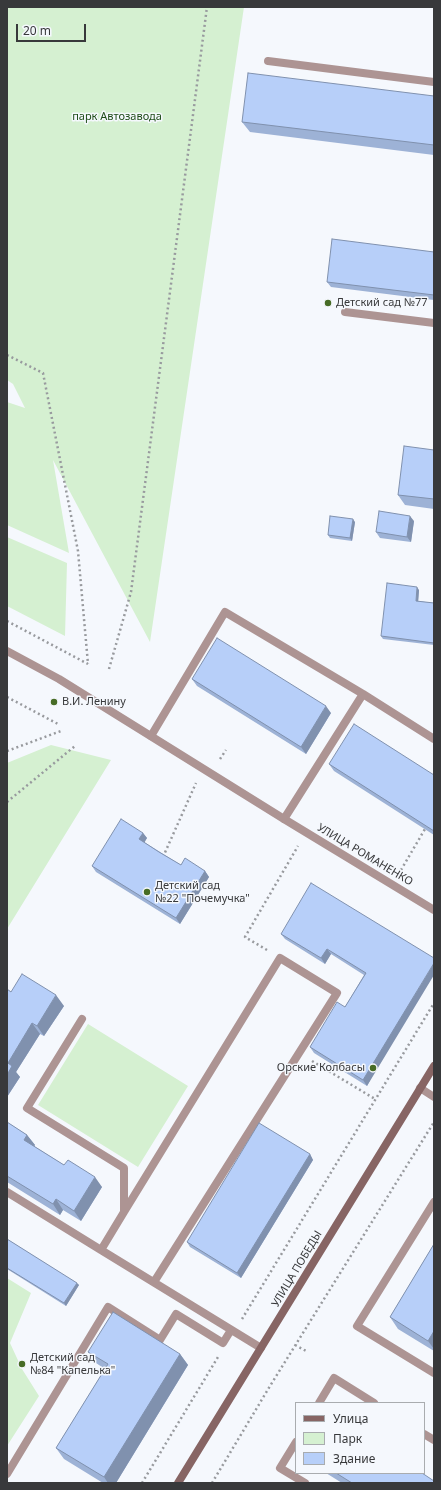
<!DOCTYPE html>
<html>
<head>
<meta charset="utf-8">
<style>
	body { margin:0 }
	#map { position:relative; width:441px; height:1490px; overflow:hidden; background:#f5f8fd; font-family:"Noto Sans",sans-serif }
	canvas { display:block }
	.frame { position:absolute; inset:0; border:8px solid #38393b; pointer-events:none }
	.legend { position:absolute; left:295px; top:1402px; width:130px; height:72px; box-sizing:border-box; background:#f5f8fd; border:1px solid #a9acaf; margin:0; padding:5px 7px; list-style:none; font-size:12px; color:#38393b }
	.legend li { display:flex; align-items:center; gap:8px; height:20px }
	.legend b { width:20px; border:1px solid #a9acaf }
	.scale { position:absolute; left:16px; top:24px; width:70px; height:18px; box-sizing:border-box; border:2px solid #38393b; border-top:0; padding-left:5px; font-size:12px; line-height:14px; white-space:nowrap; color:#38393b; -webkit-text-stroke:3px #f5f8fd; paint-order:stroke }
</style>
</head>
<body>
<div id="map">
<canvas width="441" height="1490"></canvas>
<div class="frame"></div>
<ul class="legend">
<li><b style="height:5px;background:#876564"></b>Улица</li>
<li><b style="height:11px;background:#d5f0d1"></b>Парк</li>
<li><b style="height:11px;background:#b7cff9"></b>Здание</li>
</ul>
<div class="scale">20 m</div>
</div>
<script>
const g = document.querySelector('canvas').getContext('2d');
g.lineJoin = 'round';
function fill(path, color) {
  g.fillStyle = color;
  g.fill(path, 'evenodd');
}
function shape(rows) {
  const path = new Path2D();
  for (const r of rows) {
    path.moveTo(r[0], r[1]);
    for (let i = 2; i < r.length; i += 2) path.lineTo(r[i], r[i + 1]);
  }
  return path;
}
function strokePath(path, color, width, dash) {
  g.strokeStyle = color;
  g.lineWidth = width;
  g.lineCap = dash ? 'butt' : 'round';
  g.setLineDash(dash || []);
  g.stroke(path);
}
function write(font, color, halo, rows, align = 'center') {
  g.font = font + ' "Noto Sans",sans-serif';
  g.lineWidth = 3;
  g.setLineDash([]);
  g.textBaseline = 'middle';
  g.strokeStyle = halo;
  g.fillStyle = color;
  for (const [text, x, y, turn = 0] of rows) {
    g.save();
    g.translate(x, y);
    g.rotate((+turn || 0) * Math.PI / 180);
    g.textAlign = isNaN(turn) ? turn : align;
    if (halo) g.strokeText(text, 0, 0);
    g.fillText(text, 0, 0);
    g.restore();
  }
}
const green = shape([
	[7,7,244,7,150,642,53,460,69,553,7,525,7,402,25,408,13,384,7,380],
	[7,537,67,563,65,636,7,606],
	[51,745,111,760,7,929,7,763],
	[88,1024,188,1086,138,1167,38,1105],
	[7,1278,31,1293,10,1343,22,1369,39,1396,7,1446]
]);
const path = shape([
	[7,355,43,373,78,551,88,664],
	[7,621,88,664],
	[109,669,131,592,207,7],
	[7,697,58,724],
	[7,751,61,731],
	[220,759,226,750],
	[7,802,75,746],
	[163,857,196,783],
	[401,870,425,829],
	[267,950,245,937,298,846],
	[312,1061,375,1099],
	[242,1319,434,1003],
	[295,1345,308,1352],
	[142,1483,218,1357],
	[212,1483,270,1386,434,1122]
]);
const lane = shape([
	[268,61,434,82],
	[345,312,434,323],
	[151,736,225,612,363,694,434,739],
	[284,819,363,694],
	[82,1019,27,1108,124,1168,124,1212,101,1250,261,1348],
	[420,1088,434,1097],
	[7,1192,101,1250],
	[434,1202,357,1326,434,1373],
	[124,1212,280,958,337,993,154,1282],
	[319,1403,334,1378,374,1403],
	[424,1434,434,1440],
	[296,1442,280,1468,305,1483],
	[7,1474,108,1307,160,1340,176,1314,223,1343,231,1330]
]);
const street = shape([
	[7,651,59,679,284,819,434,910]
]);
const secondary = shape([
	[178,1483,434,1066]
]);
const wall = shape([
	[434,96,434,155,250,132,242,122],
	[434,252,434,300,331,287,327,282],
	[434,450,434,509,405,505,398,495],
	[414,521,411,542,380,538,376,532],
	[355,522,352,541,330,538,328,535],
	[419,590,418,601,434,603,434,645,383,639,381,636],
	[192,679,331,713,306,754,197,686],
	[329,764,434,775,434,835,334,771],
	[143,833,147,838,144,842,181,865,205,871,209,877,180,924,96,872,92,866],
	[281,934,434,958,367,1086,314,1053,310,1047,345,1007,364,975,331,954,325,964,285,939],
	[7,989,11,992,64,1006,44,1036,40,1034,16,1072,20,1077,7,1097],
	[7,1122,27,1135,35,1145,34,1146,64,1165,102,1187,81,1221,63,1210,60,1215,7,1182],
	[310,1154,313,1160,241,1278,190,1247,187,1242],
	[7,1239,79,1285,66,1306,7,1269],
	[434,1244,434,1351,398,1329,390,1317],
	[88,1352,180,1354,188,1365,116,1483,103,1483,64,1459,56,1448,105,1369,96,1363],
	[326,1473,422,1473,434,1483,342,1483]
]);
const shadedWall = shape([
	[410,516,414,521,411,542,407,537],
	[353,519,355,522,352,541,350,538],
	[417,587,419,590,418,604,416,601],
	[326,706,331,713,306,754,301,747],
	[143,833,147,838,143,845,139,839],
	[205,871,209,877,180,924,176,918],
	[327,949,331,954,325,964,321,958],
	[434,963,434,975,367,1086,363,1080],
	[56,995,64,1006,44,1036,37,1026],
	[32,1023,40,1034,16,1072,20,1077,7,1097,8,1063],
	[27,1135,35,1145,31,1151,24,1140],
	[310,1154,313,1160,241,1278,237,1273],
	[95,1177,102,1187,81,1221,74,1211],
	[56,1199,63,1210,60,1215,53,1204],
	[77,1283,79,1285,66,1306,64,1303],
	[434,1331,434,1349,428,1341],
	[180,1354,188,1365,116,1483,108,1483,104,1477]
]);
const building = shape([
	[248,73,434,96,434,145,242,122,248,73],
	[332,239,434,252,434,295,327,282,332,239],
	[404,446,434,450,434,499,398,495,404,446],
	[379,511,410,516,407,537,376,532,379,511],
	[330,516,353,519,350,538,328,535,330,516],
	[387,583,417,587,416,601,434,603,434,643,381,636,387,583],
	[217,638,326,706,301,747,192,679,217,638],
	[354,724,434,775,434,831,329,764,354,724],
	[121,819,143,833,139,839,159,852,181,865,185,858,205,871,176,918,92,866,121,819],
	[311,883,434,958,434,963,363,1080,310,1047,337,1002,345,1007,366,973,327,949,321,958,281,934,311,883],
	[22,974,56,995,37,1026,32,1023,8,1063,12,1066,7,1075,7,989,11,992,22,974],
	[7,1122,27,1135,24,1140,64,1165,68,1160,95,1177,74,1211,56,1199,53,1204,7,1176,7,1122],
	[259,1123,310,1154,237,1273,187,1242,259,1123],
	[7,1239,77,1283,64,1303,7,1268,7,1239],
	[434,1244,434,1331,428,1341,390,1317,434,1244],
	[113,1312,180,1354,104,1477,56,1448,108,1364,88,1352,113,1312],
	[336,1473,422,1473,434,1481,434,1483,352,1483,336,1473]
]);
const markers = [
	[328,303,4,"#476c26"],
	[54,702,4,"#476c26"],
	[147,892,4,"#476c26"],
	[373,1068,4,"#476c26"],
	[22,1364,4,"#476c26"]
];
const parkNames = [
	["парк Автозавода",117,117]
];
const poiNames = [
	["Детский сад №77",336,303],
	["В.И. Ленину",62,702],
	["Детский сад",155,886],
	["№22 \"Почемучка\"",155,899],
	["Орские Колбасы",365,1068,"right"],
	["Детский сад",30,1358],
	["№84 \"Капелька\"",30,1371]
];
const streetNames = [
	["УЛИЦА РОМАНЕНКО",365,855,31],
	["УЛИЦА ПОБЕДЫ",297,1269,-59]
];
fill(green, '#d5f0d1');
strokePath(path, '#989a9e', 2.5, [2, 3]);
strokePath(lane, '#ad9493', 8);
strokePath(street, '#ad9493', 8);
strokePath(secondary, '#876564', 8);
fill(wall, '#9db2d6');
fill(shadedWall, '#8091ae');
fill(building, '#b7cff9');
strokePath(building, '#8091ae', 1);
for (const [x, y, r, color] of markers) {
  const dot = new Path2D();
  dot.arc(x, y, r, 0, 2 * Math.PI);
  g.fillStyle = color;
  g.fill(dot);
  strokePath(dot, '#f5f8fd', 1.5);
}
write('11px', '#1e4c18', '#f5f8fd', parkNames);
write('11px', '#38393b', '#f5f8fd', poiNames, 'left');
write('11px', '#38393b', '#f5f8fd', streetNames);
</script>
</body>
</html>
